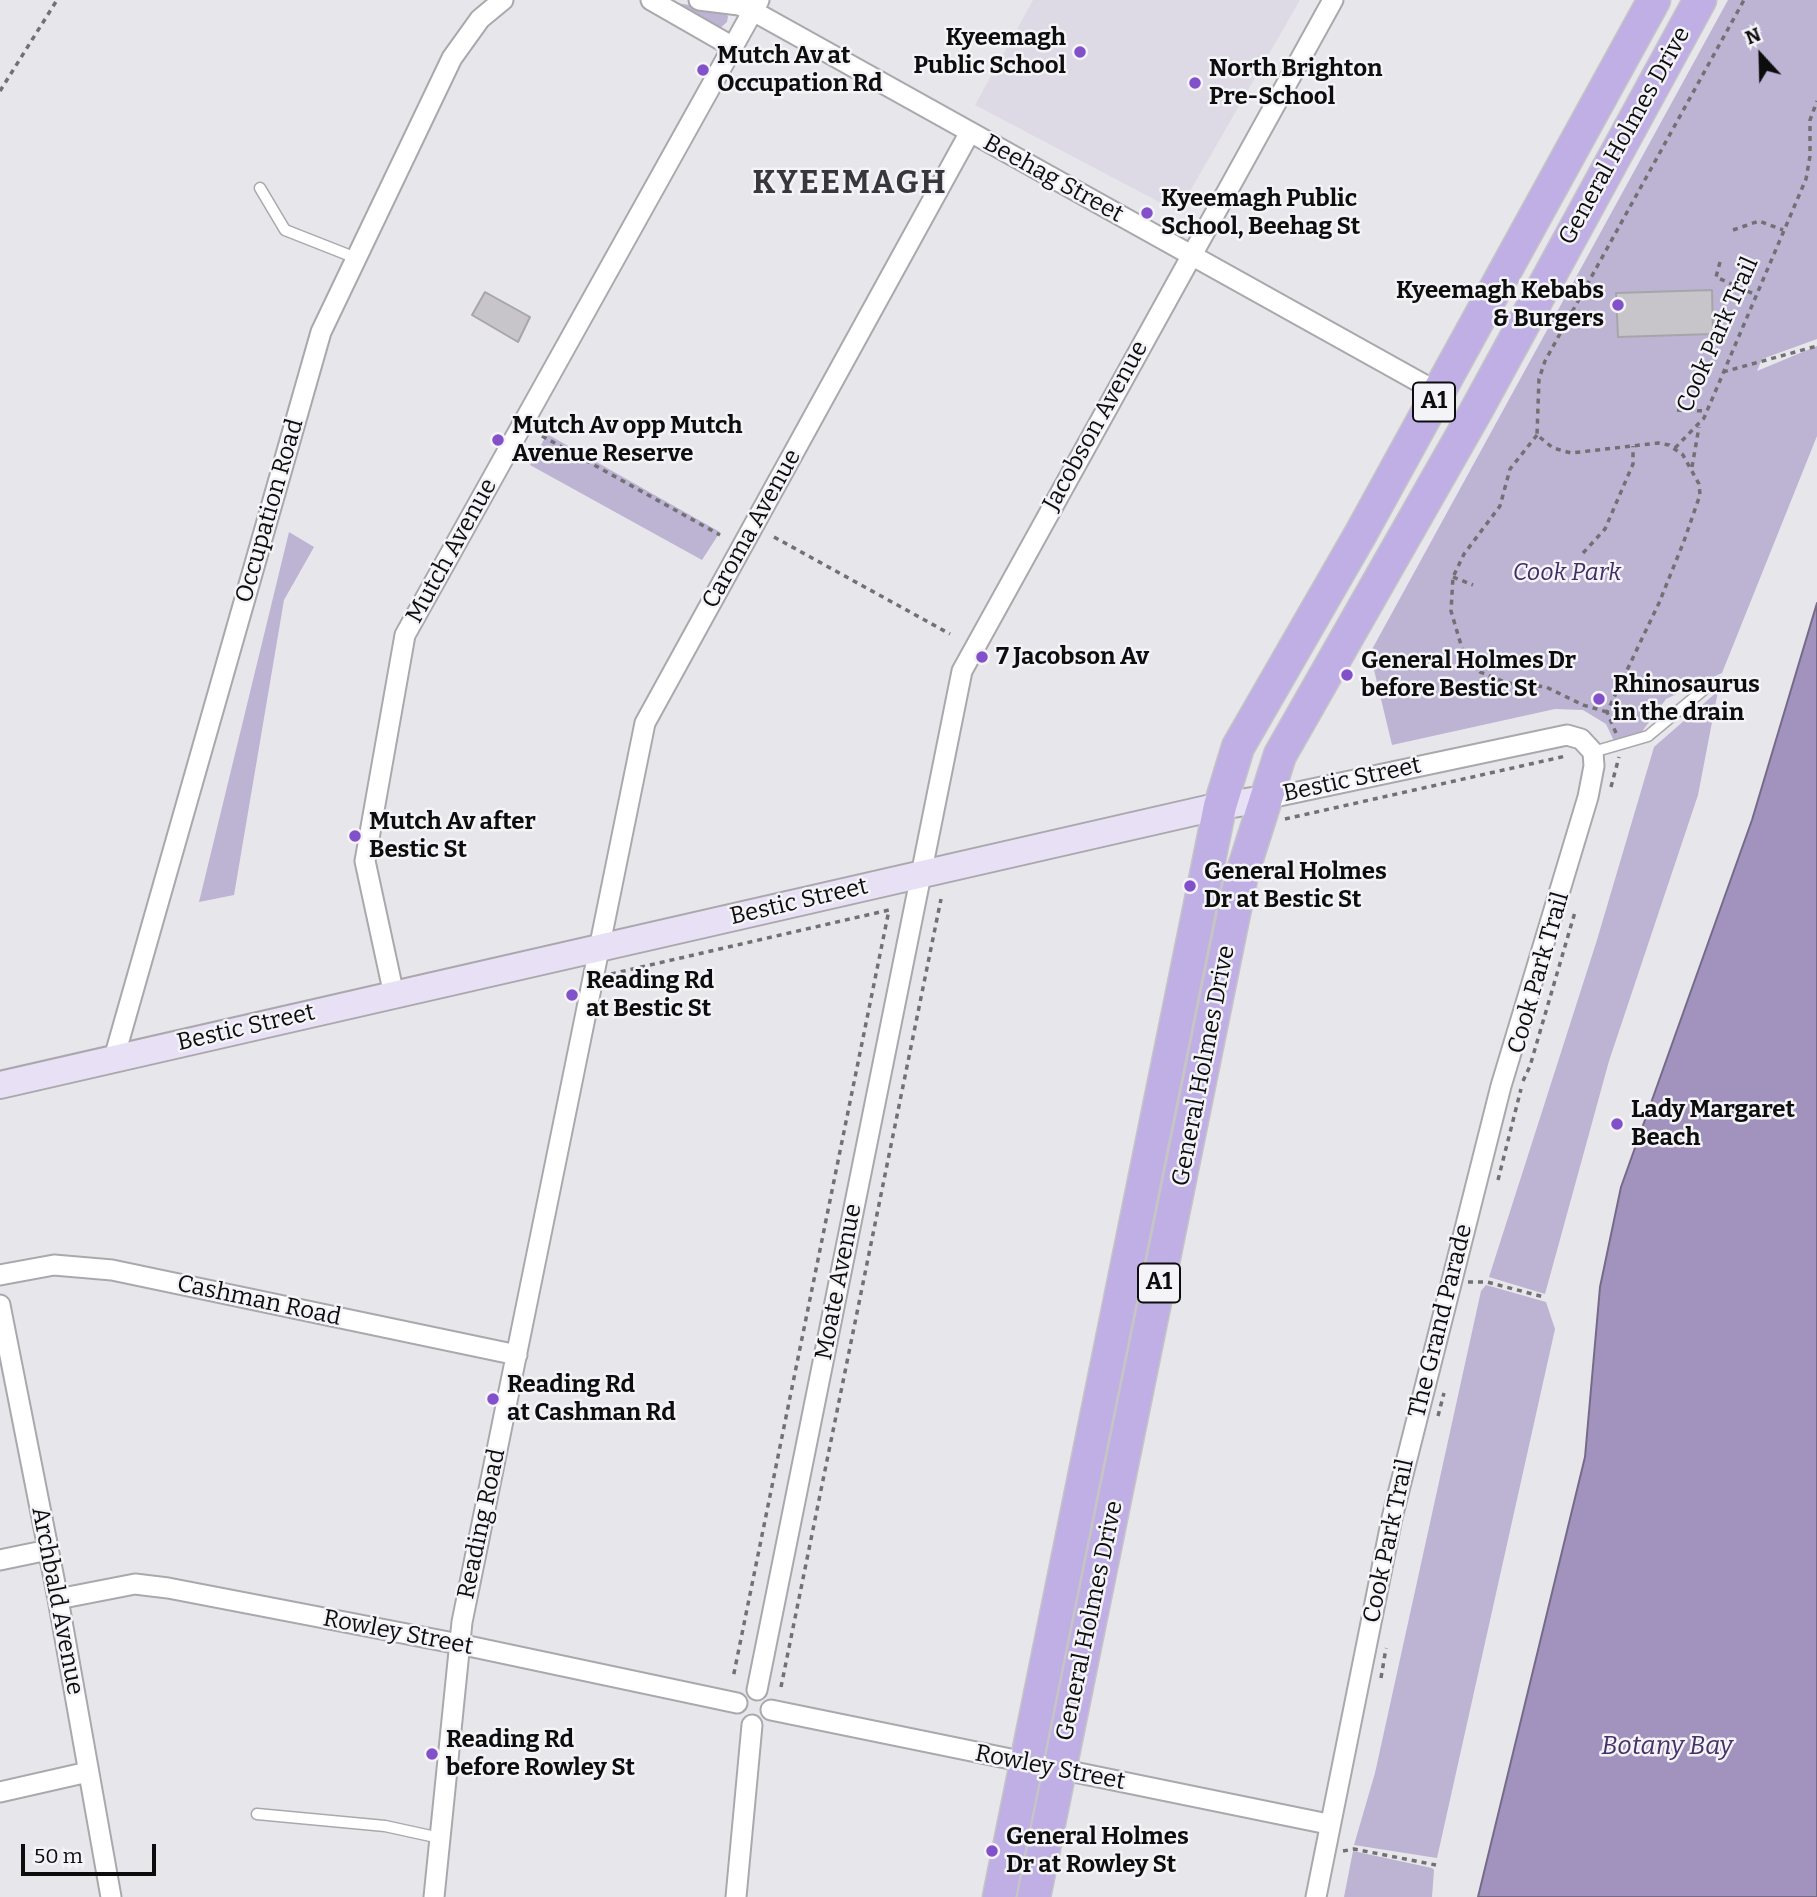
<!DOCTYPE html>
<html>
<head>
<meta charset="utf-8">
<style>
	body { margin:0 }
	#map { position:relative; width:1817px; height:1897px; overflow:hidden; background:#e7e6eb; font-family:Bitter,serif }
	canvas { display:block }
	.north { position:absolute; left:1726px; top:21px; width:70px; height:70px; -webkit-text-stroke:5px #f4f3f8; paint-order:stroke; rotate:338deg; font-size:19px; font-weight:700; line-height:28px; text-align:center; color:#0d0d0e }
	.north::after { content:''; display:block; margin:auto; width:24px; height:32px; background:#0d0d0e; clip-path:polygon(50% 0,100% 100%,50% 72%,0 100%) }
	.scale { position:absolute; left:21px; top:1844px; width:135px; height:32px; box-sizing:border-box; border:4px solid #0d0d0e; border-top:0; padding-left:9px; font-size:21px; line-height:24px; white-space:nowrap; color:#0d0d0e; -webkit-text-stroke:5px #f4f3f8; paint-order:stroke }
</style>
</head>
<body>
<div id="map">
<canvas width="1817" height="1897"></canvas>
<div class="north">N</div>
<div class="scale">50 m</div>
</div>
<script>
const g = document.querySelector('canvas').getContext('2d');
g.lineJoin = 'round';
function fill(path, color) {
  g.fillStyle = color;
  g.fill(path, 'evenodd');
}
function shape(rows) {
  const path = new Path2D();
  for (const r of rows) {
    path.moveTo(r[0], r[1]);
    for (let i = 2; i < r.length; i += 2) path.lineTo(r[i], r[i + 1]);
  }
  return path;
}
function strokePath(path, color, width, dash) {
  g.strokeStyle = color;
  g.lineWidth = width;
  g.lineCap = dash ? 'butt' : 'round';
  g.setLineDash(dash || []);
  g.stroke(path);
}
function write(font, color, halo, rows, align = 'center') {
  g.font = font + ' Bitter,serif';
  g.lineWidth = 5;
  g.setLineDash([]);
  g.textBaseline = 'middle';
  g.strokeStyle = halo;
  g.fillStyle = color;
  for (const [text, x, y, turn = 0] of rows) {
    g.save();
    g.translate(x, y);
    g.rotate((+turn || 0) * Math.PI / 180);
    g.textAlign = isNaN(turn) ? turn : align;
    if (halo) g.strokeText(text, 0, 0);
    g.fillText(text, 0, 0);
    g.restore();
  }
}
const built = shape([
	[1033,0,1300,0,1178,212,975,105]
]);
const green = shape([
	[1728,0,1817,0,1817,339,1762,359,1757,371,1817,346,1817,436,1722,673,1666,699,1638,737,1614,741,1606,724,1583,710,1555,709,1392,745,1370,653],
	[670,2,722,10,728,16,727,22,718,30],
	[547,434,720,532,702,560,530,465],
	[289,532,314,547,284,600,234,895,199,902],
	[1718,691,1698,795,1609,1061,1545,1294,1489,1277,1597,940,1654,747],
	[1486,1285,1546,1302,1555,1329,1437,1858,1354,1845,1375,1773,1481,1291],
	[1353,1851,1432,1868,1434,1870,1432,1897,1344,1897]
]);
const water = shape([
	[1817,603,1817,1897,1478,1897,1585,1457,1600,1287,1621,1187,1752,820,1817,603]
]);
const building = shape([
	[1712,290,1713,334,1618,337,1616,293,1712,290],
	[485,292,530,317,518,342,472,315,485,292]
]);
const path = shape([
	[0,91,57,0],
	[1733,230,1759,221,1783,230],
	[1720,262,1716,277,1756,295],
	[1723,372,1817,346],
	[1677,410,1706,411],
	[1537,435,1510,469,1500,506,1464,554,1453,577,1451,611,1464,655,1480,672,1507,683,1546,687,1583,705,1607,712],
	[542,436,720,535],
	[1675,448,1704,418,1806,179,1810,156,1810,120,1817,101],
	[1692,467,1699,427],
	[774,537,950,634],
	[1583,553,1605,529,1633,464,1633,446],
	[1453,577,1473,585],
	[1616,733,1607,712,1659,603,1684,541,1700,495,1699,484,1683,455,1669,445,1658,443,1571,453,1553,448,1537,435,1539,379,1545,361,1744,0],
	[1611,787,1619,757],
	[1285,819,1566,756],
	[611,974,889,910,733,1678],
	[1523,1081,1530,1066,1575,912],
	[1498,1180,1521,1089],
	[1468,1282,1487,1282,1544,1297],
	[1438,1416,1444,1393],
	[1381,1678,1386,1648],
	[781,1687,941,899],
	[1343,1851,1354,1849,1436,1865]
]);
const service = shape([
	[260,188,285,230,356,258],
	[1593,752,1648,736,1707,687,1720,683],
	[257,1814,385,1826,440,1838]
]);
const minor = shape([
	[651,0,733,47],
	[699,0,739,5,753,11,1439,393],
	[1265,799,1567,735,1581,739,1593,752,1594,766,1588,797,1501,1086,1392,1518,1316,1897],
	[394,995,365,861,405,635,759,0],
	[114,1058,321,332,452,58,480,19,503,0],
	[0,1275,54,1265,112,1270,517,1355],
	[0,1305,58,1599,111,1897],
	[0,1560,48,1550],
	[58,1599,135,1584,168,1588,459,1644,737,1703],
	[757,1690,962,671,1333,0],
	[771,1710,1328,1824],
	[0,1792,88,1772],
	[434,1897,462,1622,645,723,970,132],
	[736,1897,752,1725]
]);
const secondary = shape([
	[0,1085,1220,806,1265,799]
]);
const trunk = shape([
	[999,1897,1220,806,1238,747,1360,535,1654,0],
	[1034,1897,1242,874,1280,755,1476,411,1700,0]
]);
const markers = [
	[1080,52,7,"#8251c9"],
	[703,70,7,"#8251c9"],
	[1195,83,7,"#8251c9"],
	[1147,213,7,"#8251c9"],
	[1618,305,7,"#8251c9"],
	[498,440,7,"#8251c9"],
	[982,657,7,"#8251c9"],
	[1347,675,7,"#8251c9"],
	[1599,699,7,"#8251c9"],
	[355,836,7,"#8251c9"],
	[1190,886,7,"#8251c9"],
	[572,995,7,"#8251c9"],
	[1617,1124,7,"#8251c9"],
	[493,1399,7,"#8251c9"],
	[432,1754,7,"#8251c9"],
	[992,1851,7,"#8251c9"]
];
const shields = [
	[1434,402,42],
	[1159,1283,42]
];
const shieldNames = [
	["A1",1434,402],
	["A1",1159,1283]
];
const poiNames = [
	["Kyeemagh",1066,38,"right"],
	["Public School",1066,66,"right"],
	["Mutch Av at",717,56],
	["Occupation Rd",717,84],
	["North Brighton",1209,69],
	["Pre-School",1209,97],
	["Kyeemagh Public",1161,199],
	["School, Beehag St",1161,227],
	["Kyeemagh Kebabs",1604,291,"right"],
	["& Burgers",1604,319,"right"],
	["Mutch Av opp Mutch",512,426],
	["Avenue Reserve",512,454],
	["7 Jacobson Av",996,657],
	["General Holmes Dr",1361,661],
	["before Bestic St",1361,689],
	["Rhinosaurus",1613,685],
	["in the drain",1613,713],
	["Mutch Av after",369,822],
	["Bestic St",369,850],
	["General Holmes",1204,872],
	["Dr at Bestic St",1204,900],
	["Reading Rd",586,981],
	["at Bestic St",586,1009],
	["Lady Margaret",1631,1110],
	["Beach",1631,1138],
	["Reading Rd",507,1385],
	["at Cashman Rd",507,1413],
	["Reading Rd",446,1740],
	["before Rowley St",446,1768],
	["General Holmes",1006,1837],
	["Dr at Rowley St",1006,1865]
];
const streetNames = [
	["General Holmes Drive",1625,136,-61],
	["Beehag Street",1053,179,29],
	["Cook Park Trail",1718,335,-66],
	["Jacobson Avenue",1096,426,-61],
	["Occupation Road",270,511,-74],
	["Caroma Avenue",752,529,-61],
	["Mutch Avenue",452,551,-61],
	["Bestic Street",1352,780,-12],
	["Bestic Street",799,902,-13],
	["Cook Park Trail",1539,973,-74],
	["Bestic Street",246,1028,-13],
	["General Holmes Drive",1204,1066,-79],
	["Moate Avenue",839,1282,-79],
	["Cashman Road",259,1301,12],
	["The Grand Parade",1441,1321,-76],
	["Reading Road",482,1524,-78],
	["Cook Park Trail",1389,1541,-78],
	["Archbald Avenue",57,1601,79],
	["General Holmes Drive",1090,1621,-78],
	["Rowley Street",398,1633,11],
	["Rowley Street",1050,1768,11]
];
const parkNames = [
	["Cook Park",1567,573]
];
const waterNames = [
	["Botany Bay",1667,1747]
];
const districtNames = [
	["KYEEMAGH",850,184]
];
fill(built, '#dddae6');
fill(green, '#bdb3d3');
fill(water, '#a193be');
strokePath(water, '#756b89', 2);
fill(building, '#c7c5ca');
strokePath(building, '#a7a5aa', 2);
strokePath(service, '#aaa8ad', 13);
strokePath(minor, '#aaa8ad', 23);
strokePath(secondary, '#aaa8ad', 30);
strokePath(trunk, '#c5c5c5', 35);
strokePath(path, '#717174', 3.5, [5, 5]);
strokePath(service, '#fff', 10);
strokePath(minor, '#fff', 19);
strokePath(secondary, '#e8e1f5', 26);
strokePath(trunk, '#c0afe4', 32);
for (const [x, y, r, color] of markers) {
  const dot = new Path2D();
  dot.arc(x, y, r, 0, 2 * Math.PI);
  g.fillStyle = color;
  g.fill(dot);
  strokePath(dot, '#f4f3f8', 2.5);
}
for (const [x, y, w] of shields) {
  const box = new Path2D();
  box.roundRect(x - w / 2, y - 19.5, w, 39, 5);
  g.fillStyle = '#f4f3f8';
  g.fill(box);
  strokePath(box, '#0d0d0e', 2);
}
write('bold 23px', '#0d0d0e', null, shieldNames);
write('bold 24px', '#0d0d0e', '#f4f3f8', poiNames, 'left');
write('24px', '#0d0d0e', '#f4f3f8', streetNames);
write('italic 24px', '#422d64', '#f4f3f8', parkNames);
write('italic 26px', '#453067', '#f4f3f8', waterNames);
g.letterSpacing = '2px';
write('bold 32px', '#38373b', '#f4f3f8', districtNames);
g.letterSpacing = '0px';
</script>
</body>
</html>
